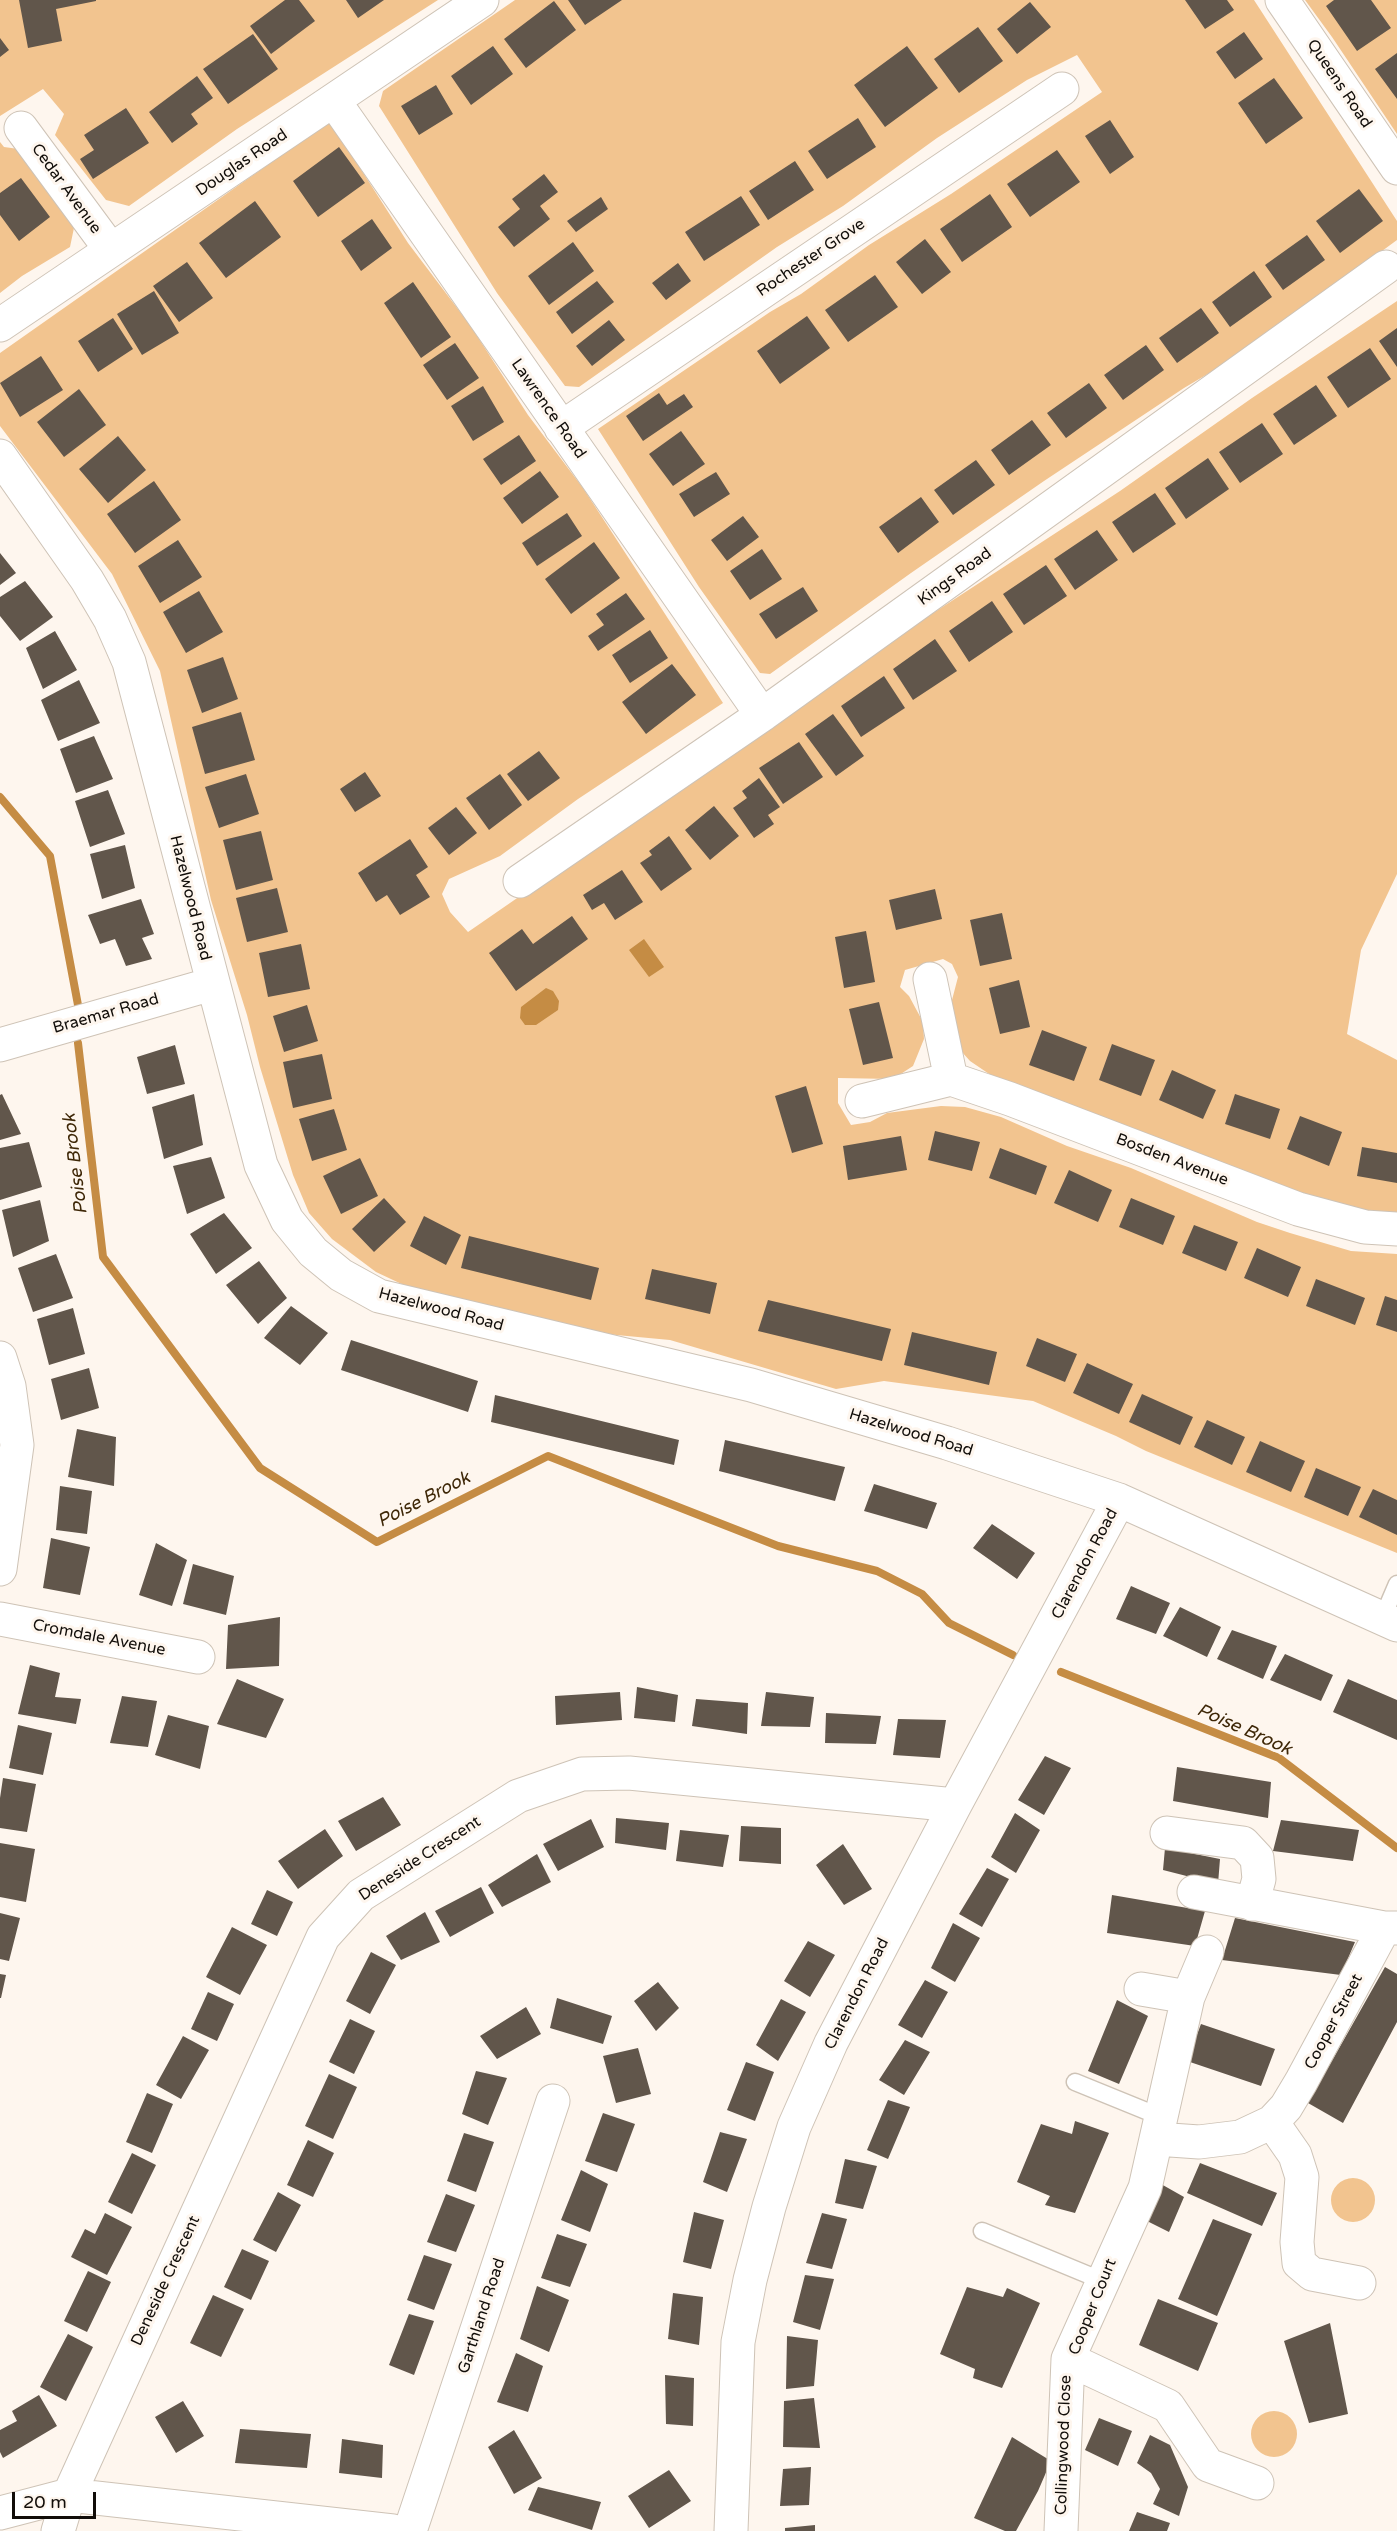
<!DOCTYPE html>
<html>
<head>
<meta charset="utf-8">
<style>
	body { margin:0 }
	#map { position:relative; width:1397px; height:2531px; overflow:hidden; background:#fef6ee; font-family:"Varela Round",sans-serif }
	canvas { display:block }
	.scale { position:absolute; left:12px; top:2492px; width:84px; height:27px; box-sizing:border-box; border:3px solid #110d09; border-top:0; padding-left:8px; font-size:18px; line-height:21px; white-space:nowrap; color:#110d09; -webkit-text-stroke:4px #fef6ee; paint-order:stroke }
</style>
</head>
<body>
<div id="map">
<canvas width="1397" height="2531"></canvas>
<div class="scale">20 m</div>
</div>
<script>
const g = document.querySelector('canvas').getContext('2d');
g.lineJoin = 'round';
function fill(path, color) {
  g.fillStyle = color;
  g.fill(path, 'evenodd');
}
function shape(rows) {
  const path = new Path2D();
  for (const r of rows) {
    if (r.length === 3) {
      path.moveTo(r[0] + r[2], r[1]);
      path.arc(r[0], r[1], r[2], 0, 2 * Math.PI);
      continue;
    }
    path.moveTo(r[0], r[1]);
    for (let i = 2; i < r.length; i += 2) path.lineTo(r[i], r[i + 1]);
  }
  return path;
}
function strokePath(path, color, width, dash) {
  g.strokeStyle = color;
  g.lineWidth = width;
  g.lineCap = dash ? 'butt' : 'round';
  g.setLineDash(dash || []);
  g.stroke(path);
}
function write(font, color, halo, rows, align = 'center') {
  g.font = font + ' "Varela Round",sans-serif';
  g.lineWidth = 6;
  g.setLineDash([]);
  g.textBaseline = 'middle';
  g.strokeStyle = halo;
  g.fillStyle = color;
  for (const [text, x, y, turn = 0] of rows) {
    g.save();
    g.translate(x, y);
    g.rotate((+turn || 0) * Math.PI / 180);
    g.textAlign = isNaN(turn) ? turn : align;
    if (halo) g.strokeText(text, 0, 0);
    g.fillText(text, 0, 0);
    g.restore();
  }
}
const green = shape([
	[0,0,438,0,237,129,129,206,106,200,55,135,64,114,43,89,0,116],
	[515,0,1254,0,1397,221,1397,240,1243,353,1184,388,1044,481,911,573,770,674,760,673,699,587,598,429,770,312,801,294,869,245,951,194,1102,92,1077,55,1027,80,937,138,843,206,777,247,579,387,565,386,497,293,379,106,383,91],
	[1305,0,1397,0,1397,134,1332,37],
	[330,121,408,243,470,325,528,415,583,488,723,703,578,799,500,856,449,879,442,894,450,912,468,932,872,653,1120,491,1252,398,1397,301,1397,874,1361,950,1347,1034,1397,1060,1397,1216,1333,1205,1001,1082,970,1061,953,1042,952,1000,958,977,952,964,943,959,905,970,900,987,909,996,923,1022,924,1039,913,1066,893,1079,838,1078,838,1103,851,1125,870,1122,887,1113,941,1106,965,1107,1001,1117,1067,1146,1131,1168,1257,1222,1290,1233,1351,1251,1397,1254,1397,1553,1146,1451,1116,1436,1033,1401,884,1381,836,1389,670,1340,595,1333,408,1287,376,1272,332,1239,309,1213,293,1175,260,1067,247,1015,211,900,160,671,112,574,0,426,0,353],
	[0,142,4,147,26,150,75,223,70,247,22,276,0,293],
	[1353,2200,22],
	[1274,2434,23]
]);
const water = shape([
	[644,939,664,967,649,977,629,950],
	[546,988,553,991,559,1001,558,1010,536,1025,525,1025,520,1018,521,1007]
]);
const stream = shape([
	[0,797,50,856,78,1005],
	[78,1043,103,1257,260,1468,377,1542,548,1456,778,1546,877,1571,922,1594,949,1623,1013,1655],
	[1061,1672,1279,1758,1397,1848]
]);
const building = shape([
	[19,0,96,0,96,1,56,9,62,41,28,48],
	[285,0,299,0,315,21,271,54,250,26],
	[346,0,384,0,358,18],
	[568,0,622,0,585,25],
	[1185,0,1227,0,1234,10,1205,29],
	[1334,0,1371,0,1391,28,1357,51,1326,6],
	[554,1,576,30,526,68,504,39],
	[1030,2,1051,27,1017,54,997,29],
	[978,27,1003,61,959,93,934,59],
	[1244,32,1263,59,1235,79,1216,52],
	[253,34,278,69,228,104,203,69],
	[0,38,9,50,0,57],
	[493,46,513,74,471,105,451,76],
	[907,46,938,88,885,127,854,85],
	[1397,53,1397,99,1375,69],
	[197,76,213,98,191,114,198,124,172,143,149,112],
	[1274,78,1303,118,1266,144,1238,103],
	[436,85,453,114,419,135,401,106],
	[126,108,149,143,93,179,80,159,94,150,84,135],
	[858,118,876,147,827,179,808,151],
	[1110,120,1134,157,1110,174,1085,136],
	[339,147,365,183,318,217,293,181],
	[1057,150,1080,182,1030,217,1007,184],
	[795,161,814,190,768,220,749,191],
	[544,174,558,192,540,206,550,219,514,247,498,227,520,209,512,199],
	[21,178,50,217,19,241,0,215,0,193],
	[1359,189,1383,221,1340,253,1316,221],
	[990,194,1012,227,962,262,940,229],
	[741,196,760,225,704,261,685,232],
	[601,197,608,209,576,232,567,221],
	[255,201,281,237,226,278,199,243],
	[372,219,392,248,361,271,341,241],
	[1307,235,1325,260,1283,290,1265,265],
	[925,239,951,272,922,294,896,262],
	[573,242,594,271,549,305,528,276],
	[187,262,213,298,179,322,153,286],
	[678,263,691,281,666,300,652,283],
	[1254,271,1272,297,1230,327,1212,302],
	[875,275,898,307,848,342,825,310],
	[597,281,614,302,572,334,556,312],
	[413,282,451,337,421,358,384,303],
	[154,291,179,333,142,355,117,314],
	[1201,308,1219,333,1177,363,1159,338],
	[807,316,830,348,780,384,757,351],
	[113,318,133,349,98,372,78,341],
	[609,320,625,340,592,366,576,346],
	[1397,328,1397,367,1379,341],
	[455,343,479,378,447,400,423,365],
	[1146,345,1164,370,1123,400,1104,375],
	[1370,348,1391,379,1348,408,1327,377],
	[41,356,63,390,20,417,0,383],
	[1089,383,1107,408,1066,438,1047,413],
	[1316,385,1337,416,1294,445,1273,414],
	[483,386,504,422,473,441,451,406],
	[79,389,106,425,64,457,37,422],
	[659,393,667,405,684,394,693,407,643,441,626,416],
	[1032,420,1051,445,1009,475,991,450],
	[1262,423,1283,454,1240,483,1219,452],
	[681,431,705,464,673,486,649,454],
	[519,435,536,461,501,485,483,459],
	[118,436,146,470,108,503,79,469],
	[1208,458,1229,489,1186,519,1165,488],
	[976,460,995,485,953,515,934,490],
	[540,471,559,497,522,524,503,498],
	[716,472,730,494,694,517,679,494],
	[154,481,181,520,135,553,107,514],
	[1155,493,1176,524,1133,553,1112,522],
	[921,497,939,522,898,553,879,527],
	[567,513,582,536,537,566,522,543],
	[743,516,759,537,727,561,711,540],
	[1097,530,1118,560,1075,590,1054,559],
	[178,540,202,577,160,603,138,566],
	[594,542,620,578,571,614,545,579],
	[762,549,782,579,750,600,730,571],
	[0,553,16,573,0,585],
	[1046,565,1067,596,1024,625,1003,594],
	[25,581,53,617,20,641,0,616,0,597],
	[803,587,818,611,776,639,759,614],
	[199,591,223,632,186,653,163,612],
	[626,593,645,619,598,651,588,636,604,625,596,614],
	[992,601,1013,632,969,662,949,631],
	[650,630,668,658,630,683,612,655],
	[55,631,77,670,43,689,26,648],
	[935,639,957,671,913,700,893,669],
	[223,657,238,699,202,713,187,670],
	[672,664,696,695,646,734,622,702],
	[884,676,905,708,861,737,841,706],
	[79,680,100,723,58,741,41,700],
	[241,712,255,760,205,774,192,727],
	[833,714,864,756,836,776,805,734],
	[94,736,113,779,76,793,60,749],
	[799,742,823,777,783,804,759,768],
	[539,751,560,778,528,801,507,774],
	[365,772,381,796,355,812,340,789],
	[246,774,259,814,219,828,205,787],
	[500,774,522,805,489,830,466,798],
	[759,778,780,807,768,815,774,824,754,838,733,808,747,798,742,791],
	[108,790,125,834,90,847,75,801],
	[714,806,739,836,710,860,685,830],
	[456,807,477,833,449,855,428,828],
	[261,831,273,880,236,890,223,840],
	[669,836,692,869,661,891,640,863,652,855,649,851],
	[410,839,428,867,416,875,430,897,400,915,387,895,376,902,358,873],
	[125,845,135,888,102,899,90,854],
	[622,870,643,902,615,920,604,903,592,910,583,895],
	[277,888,288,932,247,942,236,898],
	[935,889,942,919,896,930,889,900],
	[141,899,154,934,142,938,152,959,126,966,115,939,100,944,88,915],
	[1002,913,1012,959,980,966,970,920],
	[572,916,588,939,516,991,489,953,522,929,533,944],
	[866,931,875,982,844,988,835,937],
	[301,944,310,989,268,997,259,953],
	[1019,980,1030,1027,1000,1034,989,988],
	[879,1002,893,1058,863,1065,849,1009],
	[307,1005,318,1041,284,1052,273,1016],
	[1042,1030,1087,1047,1074,1081,1029,1065],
	[1112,1044,1155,1060,1141,1096,1099,1080],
	[175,1045,185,1084,147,1094,137,1057],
	[322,1054,332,1099,293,1108,283,1062],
	[1172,1070,1216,1090,1203,1119,1159,1100],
	[806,1086,823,1144,792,1153,775,1096],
	[2,1094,21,1134,0,1140,0,1095],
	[194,1094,203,1145,164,1159,152,1107],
	[1235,1094,1280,1109,1270,1139,1225,1124],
	[334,1109,347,1150,312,1161,299,1119],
	[1300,1116,1342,1132,1329,1166,1287,1149],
	[935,1131,980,1142,972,1171,928,1160],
	[901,1136,907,1170,848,1180,843,1146],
	[29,1142,42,1187,0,1200,0,1148],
	[1362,1147,1397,1153,1397,1183,1357,1176],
	[1000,1148,1047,1166,1036,1195,989,1178],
	[211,1157,225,1198,187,1214,173,1166],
	[360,1158,378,1196,341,1214,323,1176],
	[1069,1170,1112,1190,1098,1222,1054,1203],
	[384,1198,406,1222,374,1252,352,1229],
	[1131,1198,1175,1216,1163,1245,1119,1227],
	[40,1200,49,1241,13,1257,2,1210],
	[224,1213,252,1248,216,1274,190,1234],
	[424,1216,461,1235,446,1265,410,1246],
	[1194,1225,1238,1242,1226,1271,1182,1253],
	[469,1236,599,1268,591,1300,461,1268],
	[1257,1248,1301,1267,1288,1297,1244,1278],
	[56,1254,73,1298,33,1312,18,1268],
	[259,1261,287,1298,258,1324,226,1285],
	[652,1269,717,1283,710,1314,645,1299],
	[1316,1279,1365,1298,1355,1325,1306,1306],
	[1385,1296,1397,1300,1397,1332,1376,1325],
	[768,1300,891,1329,882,1361,758,1331],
	[291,1306,328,1333,300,1365,264,1338],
	[73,1308,85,1354,49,1365,37,1319],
	[912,1332,997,1352,989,1385,904,1365],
	[1037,1338,1077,1354,1065,1382,1026,1366],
	[351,1340,478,1381,468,1412,341,1370],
	[1087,1363,1133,1384,1119,1414,1073,1393],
	[89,1368,99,1408,61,1420,51,1379],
	[1142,1394,1193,1417,1180,1445,1129,1422],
	[495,1395,679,1440,674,1465,491,1422],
	[1207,1420,1245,1437,1232,1465,1194,1447],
	[77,1429,116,1437,114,1486,68,1477],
	[725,1440,845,1467,835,1501,719,1471],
	[1260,1441,1305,1461,1291,1492,1246,1472],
	[1316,1468,1361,1487,1348,1516,1304,1497],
	[874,1484,937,1503,927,1529,864,1511],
	[60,1486,92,1491,87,1534,56,1530],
	[1373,1489,1397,1500,1397,1535,1359,1517],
	[992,1524,1035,1553,1017,1579,973,1548],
	[51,1538,90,1547,80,1595,43,1588],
	[156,1543,187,1560,172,1606,139,1595],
	[193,1564,234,1576,226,1615,183,1604],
	[1131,1586,1170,1603,1156,1634,1116,1619],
	[1180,1607,1221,1627,1207,1657,1163,1636],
	[280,1617,279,1666,226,1669,228,1625],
	[1232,1630,1277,1646,1263,1679,1217,1659],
	[1285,1654,1333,1675,1321,1701,1270,1680],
	[30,1665,60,1673,55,1697,81,1699,76,1724,18,1714],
	[237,1679,284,1699,266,1738,217,1724],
	[1348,1679,1397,1700,1397,1740,1333,1712],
	[637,1687,678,1695,675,1722,634,1718],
	[620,1692,622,1720,556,1725,555,1696],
	[766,1692,814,1697,810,1727,761,1726],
	[122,1696,157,1701,148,1747,110,1743],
	[696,1699,748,1703,747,1734,692,1726],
	[826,1713,881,1716,876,1744,825,1743],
	[168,1715,209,1726,200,1769,155,1755],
	[898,1719,946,1720,940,1758,893,1755],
	[18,1725,52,1733,43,1775,9,1768],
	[1045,1756,1071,1768,1044,1815,1018,1800],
	[1177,1767,1271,1782,1268,1818,1173,1801],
	[3,1778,36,1784,27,1832,0,1828,0,1798],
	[383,1797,401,1825,356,1851,338,1821],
	[1015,1813,1040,1830,1016,1873,991,1857],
	[616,1818,669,1823,666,1850,615,1843],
	[591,1819,604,1847,558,1871,543,1844],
	[1281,1820,1359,1830,1353,1861,1273,1851],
	[741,1826,781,1828,781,1864,739,1861],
	[325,1829,343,1856,298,1889,278,1861],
	[680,1830,729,1835,723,1867,676,1861],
	[0,1843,35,1849,26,1902,0,1897],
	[843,1844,872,1889,844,1905,816,1865],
	[1165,1848,1220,1859,1218,1884,1163,1870],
	[537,1854,551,1882,502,1907,488,1885],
	[987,1868,1009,1879,982,1927,959,1914],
	[481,1887,494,1913,450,1937,435,1911],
	[267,1890,293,1902,277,1936,251,1924],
	[1112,1895,1205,1911,1195,1946,1107,1933],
	[425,1912,440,1942,401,1960,386,1936],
	[0,1913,20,1918,9,1961,0,1959],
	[1235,1918,1355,1942,1341,1975,1222,1960],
	[953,1923,980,1938,955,1982,931,1968],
	[232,1927,267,1945,240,1995,206,1977],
	[808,1941,835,1955,810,1997,784,1981],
	[371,1952,396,1965,370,2014,346,2001],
	[1385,1967,1397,1974,1397,2022,1343,2123,1308,2103],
	[0,1974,6,1975,1,1998,0,1998],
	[925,1980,948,1992,922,2038,898,2025],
	[658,1982,679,2008,656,2031,634,2001],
	[208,1992,234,2004,217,2041,191,2029],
	[557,1998,612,2016,603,2044,550,2028],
	[781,1999,806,2012,778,2061,756,2045],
	[1117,2000,1148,2016,1119,2084,1088,2071],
	[526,2007,541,2034,497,2059,480,2036],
	[350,2019,375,2031,354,2074,329,2062],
	[1201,2024,1275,2049,1261,2086,1187,2061],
	[183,2036,209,2050,181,2099,156,2085],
	[905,2040,930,2052,904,2095,879,2080],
	[638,2048,651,2094,616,2103,603,2056],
	[746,2062,774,2072,755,2121,727,2110],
	[476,2071,507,2078,488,2125,462,2114],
	[329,2074,357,2087,333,2139,305,2126],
	[147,2093,173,2104,152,2153,126,2142],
	[888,2100,910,2107,888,2159,867,2150],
	[603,2113,635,2124,617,2172,585,2161],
	[1075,2121,1109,2133,1075,2213,1045,2205,1050,2196,1017,2182,1041,2124,1072,2134],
	[720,2132,747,2139,727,2192,703,2182],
	[464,2133,494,2142,476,2192,447,2181],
	[308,2140,334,2153,313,2197,287,2185],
	[132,2153,156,2165,132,2214,108,2202],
	[845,2159,877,2166,863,2209,835,2203],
	[1200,2163,1277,2193,1262,2226,1187,2193],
	[581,2170,608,2184,590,2232,561,2220],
	[1161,2184,1184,2197,1169,2232,1147,2221],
	[278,2192,301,2205,276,2252,253,2240],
	[446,2194,475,2205,456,2252,427,2242],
	[694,2212,724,2220,711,2269,683,2262],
	[105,2213,132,2227,107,2275,71,2257,85,2229,95,2234],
	[822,2213,847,2219,832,2269,806,2263],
	[1213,2219,1252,2234,1217,2316,1178,2299],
	[557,2234,587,2244,570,2287,541,2278],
	[242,2249,269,2261,251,2300,224,2287],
	[424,2255,452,2264,434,2310,407,2300],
	[88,2271,111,2282,87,2332,64,2321],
	[805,2275,834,2279,820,2330,793,2322],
	[537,2286,569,2300,549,2352,520,2339],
	[967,2287,1003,2297,1007,2288,1040,2303,1002,2388,973,2378,975,2369,940,2354],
	[673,2293,703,2297,699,2345,668,2339],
	[213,2295,244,2309,221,2357,190,2343],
	[1158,2299,1218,2323,1198,2371,1139,2345],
	[409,2314,434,2321,414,2375,389,2365],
	[1330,2323,1348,2414,1309,2423,1284,2341],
	[68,2334,93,2347,66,2401,40,2387],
	[787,2336,818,2340,814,2386,786,2389],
	[516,2353,543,2366,528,2412,497,2402],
	[665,2375,694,2378,693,2426,666,2424],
	[39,2395,57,2426,3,2458,0,2452,0,2430,17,2421,12,2411],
	[814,2398,820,2448,783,2447,784,2401],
	[183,2401,204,2436,176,2453,155,2417],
	[1099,2418,1132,2431,1118,2466,1085,2450],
	[240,2429,311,2434,307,2468,235,2463],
	[514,2430,542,2478,514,2494,488,2447],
	[1150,2435,1170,2445,1188,2487,1179,2516,1153,2504,1160,2489,1151,2473,1137,2463],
	[1012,2437,1051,2461,1038,2491,1016,2531,1005,2531,974,2518],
	[342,2439,383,2445,382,2478,339,2473],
	[811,2467,809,2505,780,2506,783,2469],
	[669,2470,691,2501,649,2528,628,2496],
	[538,2487,601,2502,592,2530,528,2510],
	[1137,2512,1170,2523,1167,2531,1129,2531],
	[815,2525,815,2531,785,2531,785,2528]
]);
const lane = shape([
	[1382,1619,1397,1584],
	[1075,2082,1161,2117],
	[982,2231,1103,2281]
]);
const street = shape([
	[1282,0,1397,168],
	[334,101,762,715],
	[21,128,111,250],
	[0,325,482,0],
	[561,428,1062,89],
	[0,456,87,580,110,619,129,662,261,1165,287,1220,313,1252,341,1275,379,1296,751,1385,947,1443,1119,1500,1397,1625],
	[520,881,762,715,1386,267],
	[930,979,951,1079,1010,1099,1298,1209,1365,1227,1397,1229],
	[0,1045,212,984],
	[862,1101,951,1079],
	[0,1358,9,1386,17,1445,0,1569],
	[0,1619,198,1657],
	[1167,1833,1243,1843,1257,1858,1259,1879,1252,1904],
	[1194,1892,1384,1928,1397,1928],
	[1188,1997,1207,1952],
	[1272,2122,1295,2155,1302,2177,1297,2242,1299,2263,1312,2274,1359,2283],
	[1156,2139,1199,2142,1240,2137,1272,2122,1286,2107,1301,2082,1384,1928],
	[1068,2359,1168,2406,1208,2465,1257,2483],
	[0,2513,69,2495,393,2531],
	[58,2531,69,2495,323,1937,361,1895,518,1796,582,1774,629,1773,955,1805],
	[410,2531,553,2101],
	[731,2531,738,2342,750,2280,769,2207,794,2127,831,2043,955,1805,1119,1500],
	[1061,2531,1068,2359,1145,2188,1188,1997,1141,1989]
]);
const streetNames = [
	["Queens Road",1339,84,56],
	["Douglas Road",242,163,-34],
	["Cedar Avenue",66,189,54],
	["Rochester Grove",811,258,-34],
	["Lawrence Road",548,409,55],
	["Kings Road",955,577,-36],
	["Hazelwood Road",190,898,76],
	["Braemar Road",106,1014,-16],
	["Bosden Avenue",1172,1160,21],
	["Hazelwood Road",441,1310,15],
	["Hazelwood Road",911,1433,17],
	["Clarendon Road",1085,1564,-62],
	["Cromdale Avenue",99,1638,11],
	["Deneside Crescent",420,1859,-33],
	["Clarendon Road",857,1994,-63],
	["Cooper Street",1334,2022,-62],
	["Deneside Crescent",166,2281,-65],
	["Cooper Court",1093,2307,-68],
	["Garthland Road",482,2316,-72],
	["Collingwood Close",1064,2445,-88]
];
const waterNames = [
	["Poise Brook",76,1164,-97],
	["Poise Brook",424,1500,-27],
	["Poise Brook",1244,1730,24]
];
fill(green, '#f2c48f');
fill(water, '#c58c44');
strokePath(stream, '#c58c44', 8);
fill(building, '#61564b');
strokePath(lane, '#cec3b6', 19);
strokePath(street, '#cec3b6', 35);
strokePath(lane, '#fff', 16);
strokePath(street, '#fff', 33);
write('16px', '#110d09', '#fef6ee', streetNames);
write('italic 18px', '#3e2707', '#fef6ee', waterNames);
</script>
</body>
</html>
